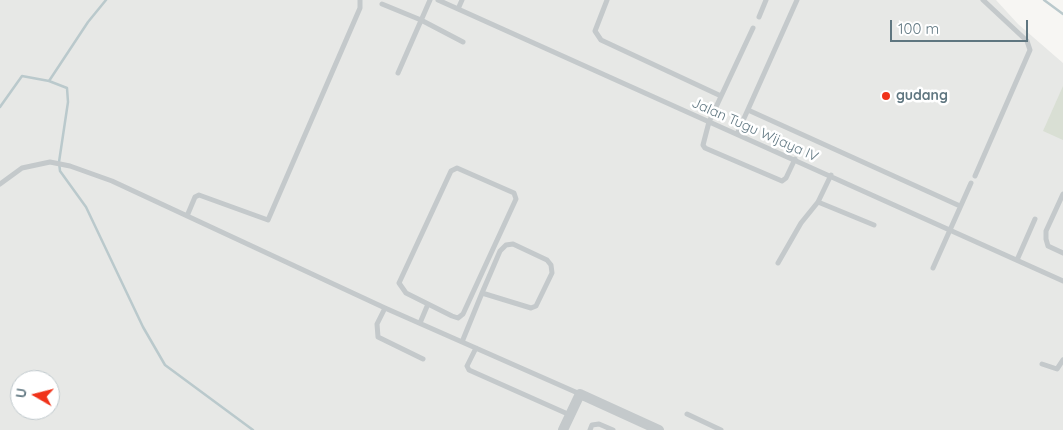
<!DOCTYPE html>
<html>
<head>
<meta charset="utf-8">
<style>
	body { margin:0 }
	#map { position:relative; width:1063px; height:430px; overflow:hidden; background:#f7f6f3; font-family:Quicksand,sans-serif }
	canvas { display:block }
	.north { position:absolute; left:10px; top:370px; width:50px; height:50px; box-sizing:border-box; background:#fff; border:1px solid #bfc8cc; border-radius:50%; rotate:278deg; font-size:14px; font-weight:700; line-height:20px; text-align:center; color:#5f7680 }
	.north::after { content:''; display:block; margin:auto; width:18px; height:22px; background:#f0331a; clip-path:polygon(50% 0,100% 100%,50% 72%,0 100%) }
	.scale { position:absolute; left:890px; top:20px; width:138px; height:22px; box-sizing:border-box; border:2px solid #5f7680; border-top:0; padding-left:6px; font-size:15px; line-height:18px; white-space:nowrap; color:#5f7680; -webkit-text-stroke:4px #fff; paint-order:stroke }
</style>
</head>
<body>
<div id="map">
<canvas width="1063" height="430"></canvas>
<div class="north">U</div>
<div class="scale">100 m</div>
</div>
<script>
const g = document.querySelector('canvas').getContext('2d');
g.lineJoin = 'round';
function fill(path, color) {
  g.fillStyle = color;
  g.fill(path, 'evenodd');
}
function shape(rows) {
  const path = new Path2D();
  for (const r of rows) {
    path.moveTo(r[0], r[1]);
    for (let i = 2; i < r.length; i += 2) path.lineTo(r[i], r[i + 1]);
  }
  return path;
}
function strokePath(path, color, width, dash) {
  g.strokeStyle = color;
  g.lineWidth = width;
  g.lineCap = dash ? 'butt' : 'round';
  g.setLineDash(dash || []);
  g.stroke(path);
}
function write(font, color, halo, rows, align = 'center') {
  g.font = font + ' Quicksand,sans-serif';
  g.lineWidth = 5;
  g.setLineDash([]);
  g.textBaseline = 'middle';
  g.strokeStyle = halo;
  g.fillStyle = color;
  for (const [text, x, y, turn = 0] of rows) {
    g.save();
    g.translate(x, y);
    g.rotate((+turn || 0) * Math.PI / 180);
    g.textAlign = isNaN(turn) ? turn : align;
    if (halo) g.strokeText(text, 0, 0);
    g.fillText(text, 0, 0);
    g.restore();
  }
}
const built = shape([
	[0,0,996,0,1018,24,1063,63,1063,430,0,430],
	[20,380,50,380,50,410,20,410]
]);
const green = shape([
	[1063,86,1063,140,1043,131]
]);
const stream = shape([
	[1044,0,1063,14],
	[49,81,88,22,106,0],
	[0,107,22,76,49,81,67,88,68,102,59,162,60,171,86,207,143,327,165,365,253,430]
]);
const service = shape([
	[438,0,1063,281],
	[607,0,595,31,601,40,721,96],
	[382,4,421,20,463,42],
	[458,9,462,0],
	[759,17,766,0],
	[753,28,709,122,703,145,705,148,782,181,786,178,795,159],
	[398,73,430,0],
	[748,110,960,206],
	[737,134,797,0],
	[831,175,818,202,874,225],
	[975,176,1030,50,1027,41,983,0],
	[0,184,22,168,50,162,70,166,112,181,385,308,580,394],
	[1063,194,1046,231,1046,239,1048,246,1063,253],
	[187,216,195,197,199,195,268,220,360,8,360,0],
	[1017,260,1035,219],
	[778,263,801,223,818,202],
	[933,268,971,183],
	[385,308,377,324,378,337,423,359],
	[420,323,428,304,406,293,399,283,451,171,457,168,514,193,516,199,463,314,458,318,452,316,428,304],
	[462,342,482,293,500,251,506,245,513,244,547,260,551,265,552,273,536,306,531,308,482,293],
	[476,348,467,366,469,370,570,415],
	[1042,364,1057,369,1063,360],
	[687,414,721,430],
	[590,430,592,425,599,424,613,430]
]);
const minor = shape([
	[563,430,580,394,659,430]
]);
const markers = [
	[886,96,5,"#f0331a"]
];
const poiNames = [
	["gudang",896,96]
];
const streetNames = [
	["Jalan Tugu Wijaya IV",755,130,24]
];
fill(built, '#e7e8e6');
fill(green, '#d9dfd4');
strokePath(stream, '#bac9cc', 2.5);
strokePath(service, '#c4c9cb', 5);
strokePath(minor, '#c4c9cb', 10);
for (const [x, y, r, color] of markers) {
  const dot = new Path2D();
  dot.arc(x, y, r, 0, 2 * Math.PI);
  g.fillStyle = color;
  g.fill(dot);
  strokePath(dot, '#fff', 2);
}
write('bold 14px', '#5f7680', '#fff', poiNames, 'left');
write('14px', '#5f7680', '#fff', streetNames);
</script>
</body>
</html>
